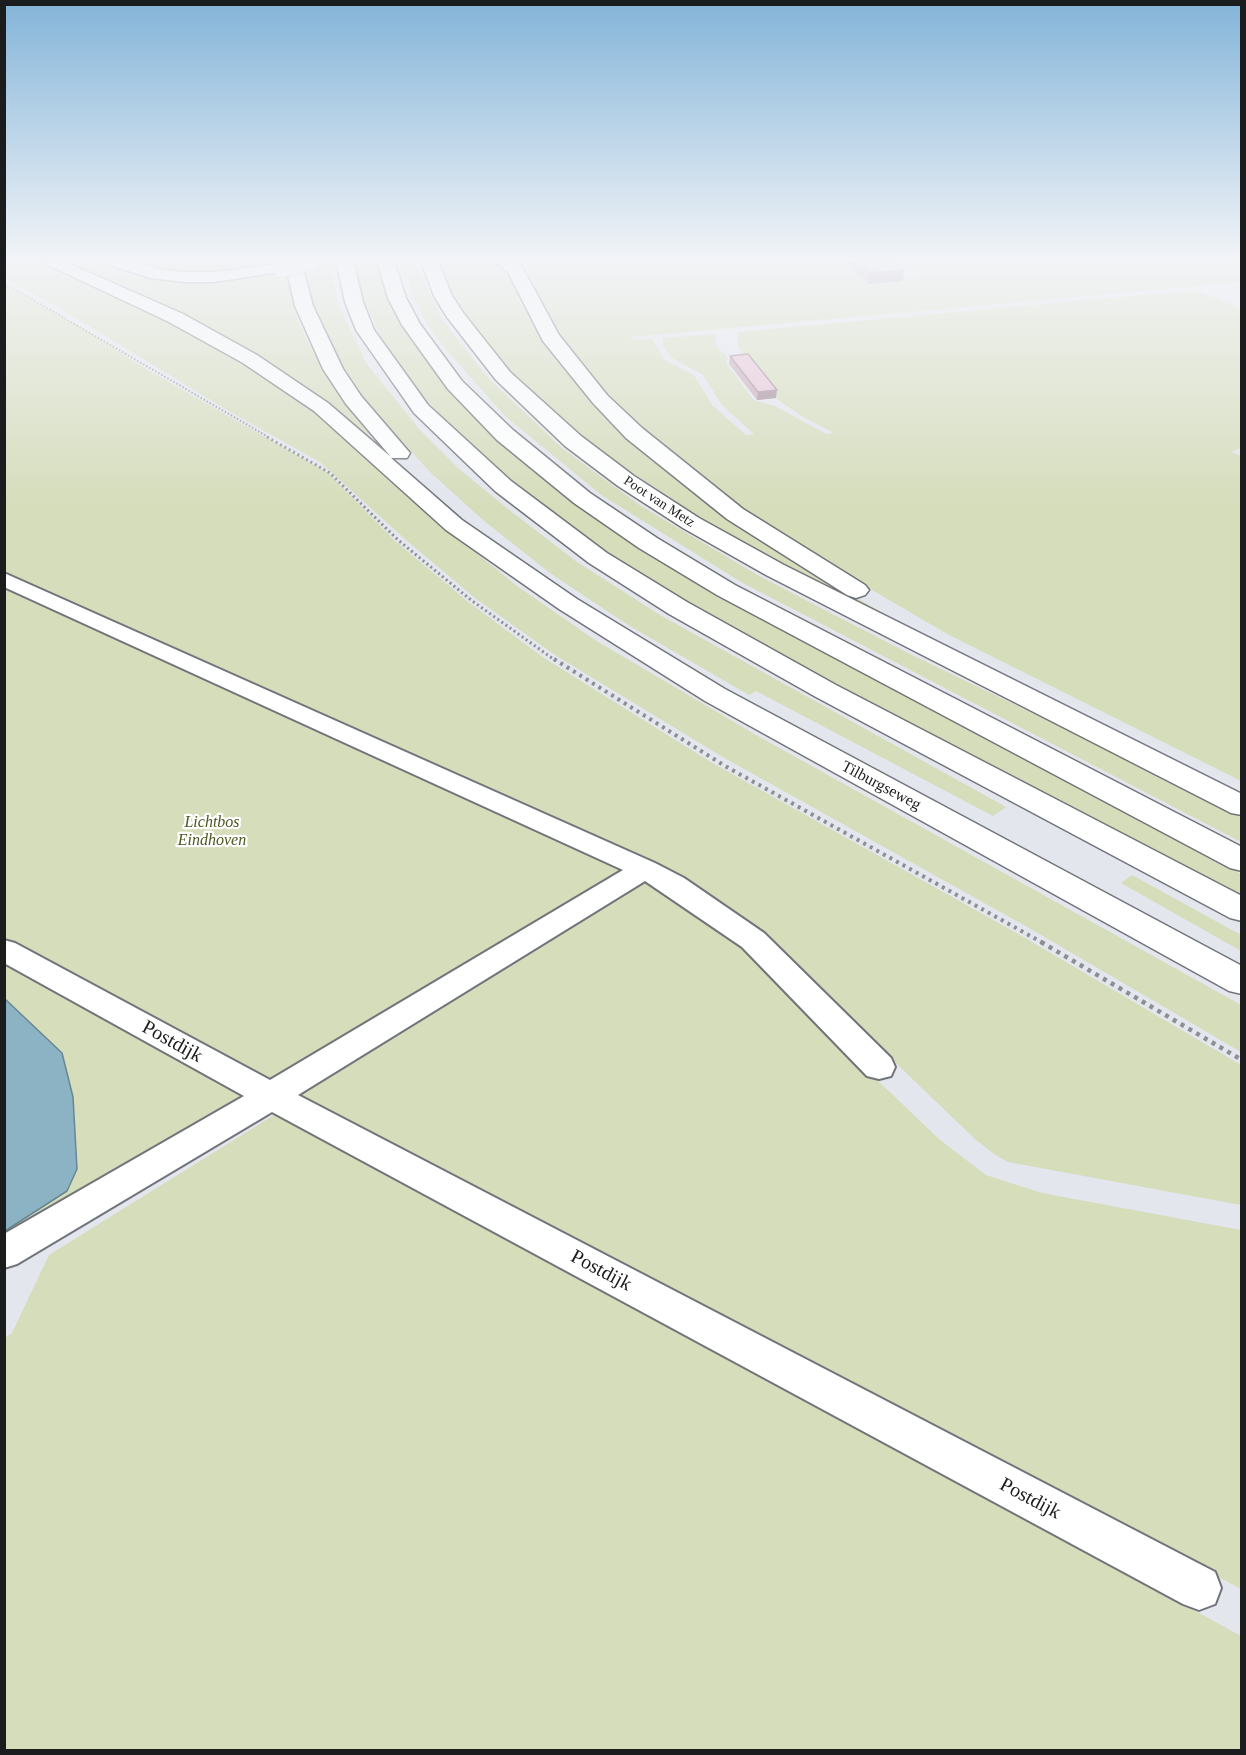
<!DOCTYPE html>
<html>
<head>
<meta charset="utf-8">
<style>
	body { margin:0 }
	#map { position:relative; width:1246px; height:1755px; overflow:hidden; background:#e3e6ed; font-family:"Times New Roman",serif }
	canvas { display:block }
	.frame { position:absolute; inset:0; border:6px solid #1b1c1e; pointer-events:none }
</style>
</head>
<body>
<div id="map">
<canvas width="1246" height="1755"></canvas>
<div class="frame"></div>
</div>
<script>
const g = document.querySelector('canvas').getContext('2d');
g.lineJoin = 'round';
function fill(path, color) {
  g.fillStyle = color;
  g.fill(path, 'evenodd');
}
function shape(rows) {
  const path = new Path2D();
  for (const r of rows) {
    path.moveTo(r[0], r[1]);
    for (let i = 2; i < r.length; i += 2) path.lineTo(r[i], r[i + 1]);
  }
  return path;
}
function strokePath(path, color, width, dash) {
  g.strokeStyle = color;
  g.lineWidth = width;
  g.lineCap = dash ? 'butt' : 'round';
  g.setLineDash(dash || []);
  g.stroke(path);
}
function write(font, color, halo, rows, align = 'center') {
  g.font = font + ' "Times New Roman",serif';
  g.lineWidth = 4.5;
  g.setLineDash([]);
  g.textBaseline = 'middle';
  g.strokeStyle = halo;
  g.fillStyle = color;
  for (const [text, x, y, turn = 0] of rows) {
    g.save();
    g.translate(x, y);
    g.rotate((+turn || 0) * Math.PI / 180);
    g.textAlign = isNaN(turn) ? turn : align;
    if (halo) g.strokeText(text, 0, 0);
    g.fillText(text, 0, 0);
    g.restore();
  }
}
const green = shape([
	[38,261,168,320,242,361,312,409,445,528,517,586,595,640,756,735,1241,1005,1241,1052,1029,928,721,756,555,655,475,598,405,539,320,462,230,412,53,304,5,279,4,262],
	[59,261,104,261,148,278,211,282,267,276,264,266,218,274,163,271,129,261,289,261,293,307,305,337,344,401,372,438,331,406],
	[303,261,329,261,338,303,366,363,420,430,458,468,513,513,577,562,660,615,1006,807,993,816,756,691,749,695,628,625,550,573,483,520,431,473,363,399,342,367,312,306,303,272],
	[376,261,387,298,402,327,446,387,516,456,570,500,717,594,1241,874,1241,899,835,686,689,604,609,554,543,507,448,425,393,359,363,301,353,262],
	[415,261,444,322,490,380,562,448,641,506,759,576,910,654,1241,814,1241,842,741,582,600,494,505,416,448,352,427,324,413,296,403,262],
	[490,261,503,267,544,339,592,401,772,546,933,644,783,566,708,523,588,443,513,376,467,320,435,262],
	[845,261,850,267,857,266,875,283,923,278,904,261,1241,261,1241,282,632,337,631,340,652,339,665,360,694,375,713,406,746,435,754,434,722,405,702,374,673,359,663,346,663,338,715,334,717,347,728,358,726,363,754,400,775,406,826,434,834,433,805,418,778,400,746,360,738,346,737,332,1196,290,1241,309,1241,448,1231,452,1242,456,1241,781,949,635,790,542,745,512,643,431,608,397,560,336,538,297,527,265,522,262],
	[5,285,86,330,146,369,328,473,395,541,467,601,544,658,709,761,1020,935,1241,1065,1241,1205,1008,1162,994,1154,976,1140,852,1021,645,866,5,1249,5,1231,67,1191,8,1001,5,999],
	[1132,875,1241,935,1241,951,1121,883],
	[646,880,753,949,874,1077,940,1140,986,1175,1042,1193,1241,1230,1241,1589,986,1453,305,1104,293,1096],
	[282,1110,1241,1636,1241,1750,5,1750,5,1338,12,1333,49,1255]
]);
const water = shape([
	[5,999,62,1053,73,1097,77,1169,67,1191,5,1231,5,999]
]);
const pathFar3 = shape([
	[4,283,270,438]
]);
const pathFar2 = shape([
	[267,437,330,473,398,540,471,600,556,661]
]);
const pathFar1 = shape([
	[554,659,725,766,1043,943]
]);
const path = shape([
	[1041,942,1242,1060]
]);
const street = shape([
	[4,573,655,863,684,878,764,933,891,1058,895,1067,891,1076,879,1079,867,1076,742,947,645,881,298,1095,1215,1572,1221,1588,1215,1604,1199,1610,1183,1604,272,1112,17,1264,4,1268,4,1234,244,1096,4,963,4,940,15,943,270,1080,623,870,4,587,4,573]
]);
const highway = shape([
	[40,261,63,261,183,314,257,355,328,403,391,457,346,404,323,369,295,306,287,271,214,282,185,282,150,278,111,265,109,261,135,261,158,269,185,272,214,272,304,261,304,273,313,306,343,369,361,396,410,453,407,458,391,458,462,520,577,599,725,689,1242,966,1242,994,1229,991,705,701,559,609,446,530,314,411,243,363,169,322,40,261],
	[336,261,353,261,363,302,374,330,428,405,511,481,607,553,687,602,836,685,1242,896,1242,921,1230,918,816,697,669,614,589,563,495,491,414,413,356,330,345,302,336,261],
	[377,261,394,261,406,298,420,324,462,381,513,430,590,493,657,538,735,585,1242,847,1242,871,1230,868,717,595,639,548,574,503,497,440,448,389,402,325,388,298,377,261],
	[421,261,438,261,452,296,464,314,510,372,581,436,634,476,699,518,784,565,1242,794,1242,815,1231,813,766,575,683,528,618,486,565,446,496,380,447,317,434,296,421,261],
	[495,261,515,261,521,265,559,335,607,395,642,428,743,509,865,585,869,590,865,595,856,598,847,595,727,519,626,438,593,403,543,341,508,272,495,261]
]);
const highwayBridge = shape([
	[283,267,309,261]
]);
const wall = shape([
	[841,261,895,261,904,270,903,281,868,284,850,267,846,266],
	[730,356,776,398,757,400,729,364]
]);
const shadedWall = shape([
	[904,270,903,281,868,284,869,273],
	[777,390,776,398,757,400,758,392]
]);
const building = shape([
	[857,261,895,261,904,270,869,273,857,261],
	[748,354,777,390,758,392,730,356,748,354]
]);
const farStreetnames = [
	["Poot van Metz",659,502,33]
];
const streetNames = [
	["Tilburgseweg",881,786,28]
];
const parkNames = [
	["Lichtbos",212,823],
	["Eindhoven",212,841]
];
const nearStreetnames = [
	["Postdijk",172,1042,29],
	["Postdijk",601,1271,28],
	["Postdijk",1030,1499,28]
];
fill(green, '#d5ddbb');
fill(water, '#8bb3c3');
strokePath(water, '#698692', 1.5);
strokePath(street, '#71747a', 4);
strokePath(highway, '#71747a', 3);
strokePath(pathFar3, '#8d8f94', 2, [1.5, 2]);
strokePath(pathFar2, '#8d8f94', 3, [2, 3]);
strokePath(pathFar1, '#8d8f94', 4, [3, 4.5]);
strokePath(path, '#8d8f94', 4.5, [4, 5]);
fill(street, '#fff');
fill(highway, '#fff');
strokePath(highwayBridge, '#71747a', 21, []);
strokePath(highwayBridge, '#fff', 20);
fill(wall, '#c8a8b7');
fill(shadedWall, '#a38895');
fill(building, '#e9c3d5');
strokePath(building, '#a38895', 1.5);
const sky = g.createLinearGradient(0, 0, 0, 507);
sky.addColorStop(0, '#83b4d9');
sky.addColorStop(0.51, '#f2f4f7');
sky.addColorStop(1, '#f2f4f700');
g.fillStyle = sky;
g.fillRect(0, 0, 1246, 507);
write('14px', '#1b1c1e', '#fff', farStreetnames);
write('16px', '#1b1c1e', '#fff', streetNames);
write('italic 16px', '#4e5720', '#fff', parkNames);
write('20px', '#1b1c1e', '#fff', nearStreetnames);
</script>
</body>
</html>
